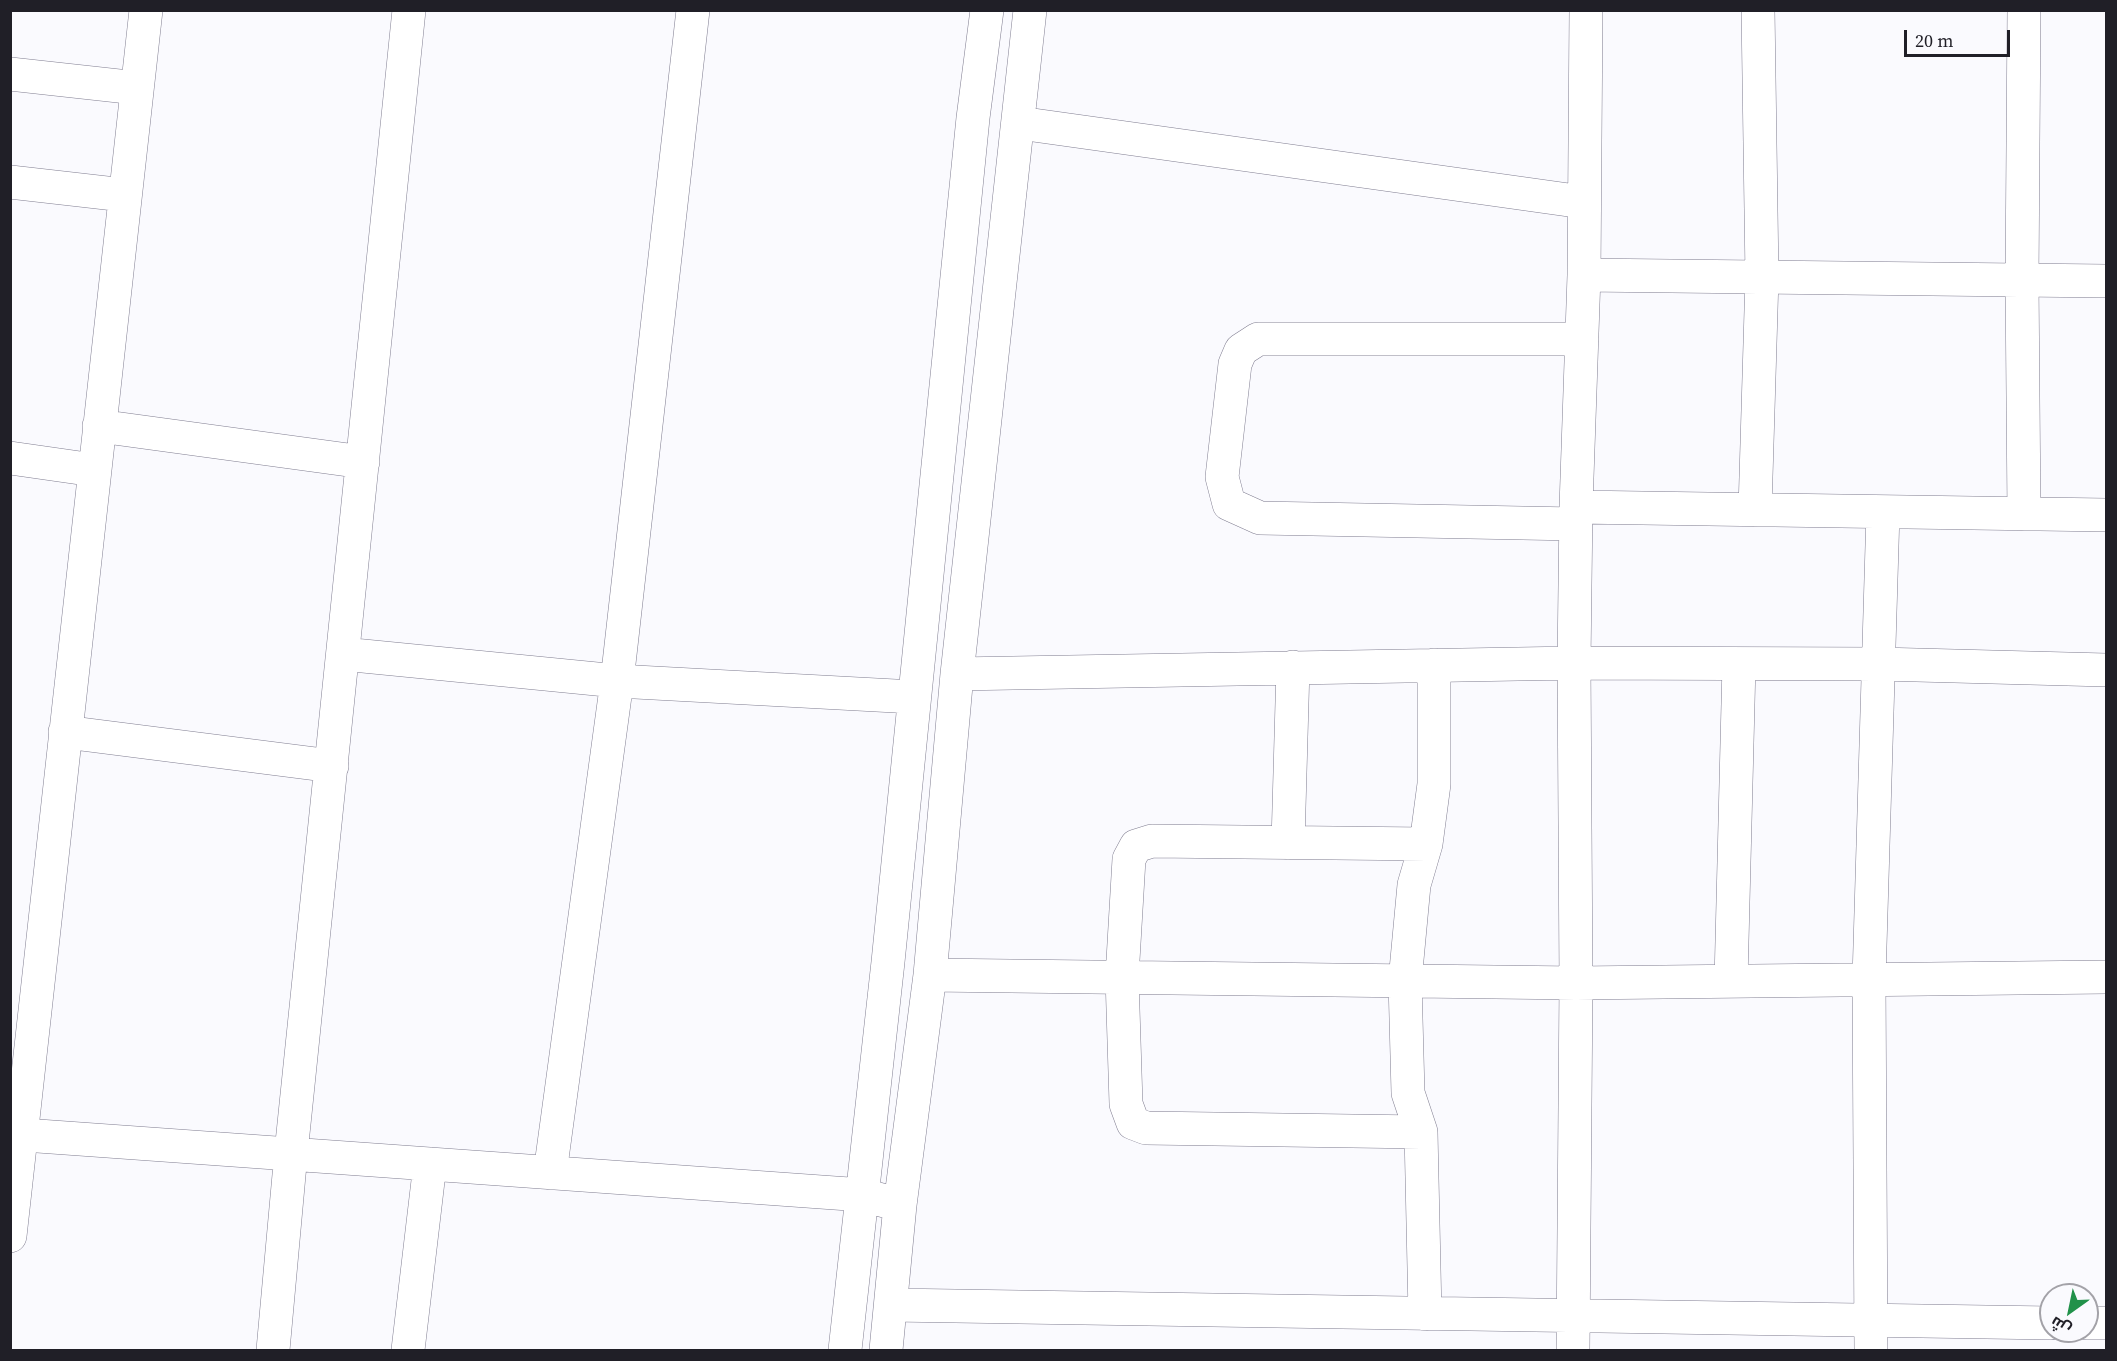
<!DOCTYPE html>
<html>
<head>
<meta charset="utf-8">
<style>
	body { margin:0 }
	#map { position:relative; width:2117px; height:1361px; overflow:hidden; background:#fafafe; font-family:"Source Serif 4",Cairo,serif }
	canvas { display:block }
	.frame { position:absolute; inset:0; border:12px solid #201f27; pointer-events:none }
	.north { position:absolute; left:2039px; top:1283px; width:60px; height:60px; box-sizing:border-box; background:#fafafe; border:2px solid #a3a2a8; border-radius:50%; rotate:213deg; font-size:16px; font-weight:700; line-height:24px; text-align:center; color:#201f27 }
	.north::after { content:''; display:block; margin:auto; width:21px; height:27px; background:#21914a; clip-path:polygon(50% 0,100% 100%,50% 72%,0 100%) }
	.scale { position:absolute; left:1904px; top:30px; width:106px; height:27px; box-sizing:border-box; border:3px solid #201f27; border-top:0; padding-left:8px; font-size:18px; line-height:21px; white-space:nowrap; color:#201f27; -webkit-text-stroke:4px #fafafe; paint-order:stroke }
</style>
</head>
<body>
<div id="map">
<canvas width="2117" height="1361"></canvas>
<div class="frame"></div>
<div class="north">ش</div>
<div class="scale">20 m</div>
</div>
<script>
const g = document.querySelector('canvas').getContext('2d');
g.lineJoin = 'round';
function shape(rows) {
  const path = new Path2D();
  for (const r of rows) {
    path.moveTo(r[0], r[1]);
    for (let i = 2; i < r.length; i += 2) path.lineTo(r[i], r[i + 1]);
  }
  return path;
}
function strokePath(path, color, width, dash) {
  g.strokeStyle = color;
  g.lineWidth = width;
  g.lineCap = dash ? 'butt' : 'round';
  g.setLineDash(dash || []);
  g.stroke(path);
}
const minor = shape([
	[2024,10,2022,280,2024,514],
	[10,74,137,88],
	[1019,123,1583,202],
	[10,182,124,195],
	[1584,275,2106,281],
	[99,426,363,462],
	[10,458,94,470],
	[1576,507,2106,515],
	[1755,510,1762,277,1758,10],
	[1575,524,1260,518,1229,504,1222,477,1235,364,1241,350,1258,339,1582,339],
	[343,654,617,681,914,697],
	[957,674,1574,663,1879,664,2106,670],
	[65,732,332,766],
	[1288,843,1293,667],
	[930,975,1576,983,2106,977],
	[1731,981,1739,664],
	[1421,1132,1146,1128,1133,1123,1126,1104,1122,977,1129,859,1136,846,1152,841,1426,844],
	[10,1134,863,1195,885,1201],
	[550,1173,617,681,693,10],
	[10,1236,146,10],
	[891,1305,2051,1323],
	[1425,1314,1421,1132,1408,1093,1405,981,1414,885,1426,844,1434,784,1434,665],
	[2087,1323,2106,1323],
	[273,1350,291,1153,409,10],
	[408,1350,430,1164],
	[845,1350,888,962,973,118,987,10],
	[886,1350,900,1205,930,975,957,674,1030,10],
	[1573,1350,1576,983,1574,663,1576,507,1584,275,1586,10],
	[1871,1350,1869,979,1883,512]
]);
strokePath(minor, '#807e91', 34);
strokePath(minor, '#fff', 33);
</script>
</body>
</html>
